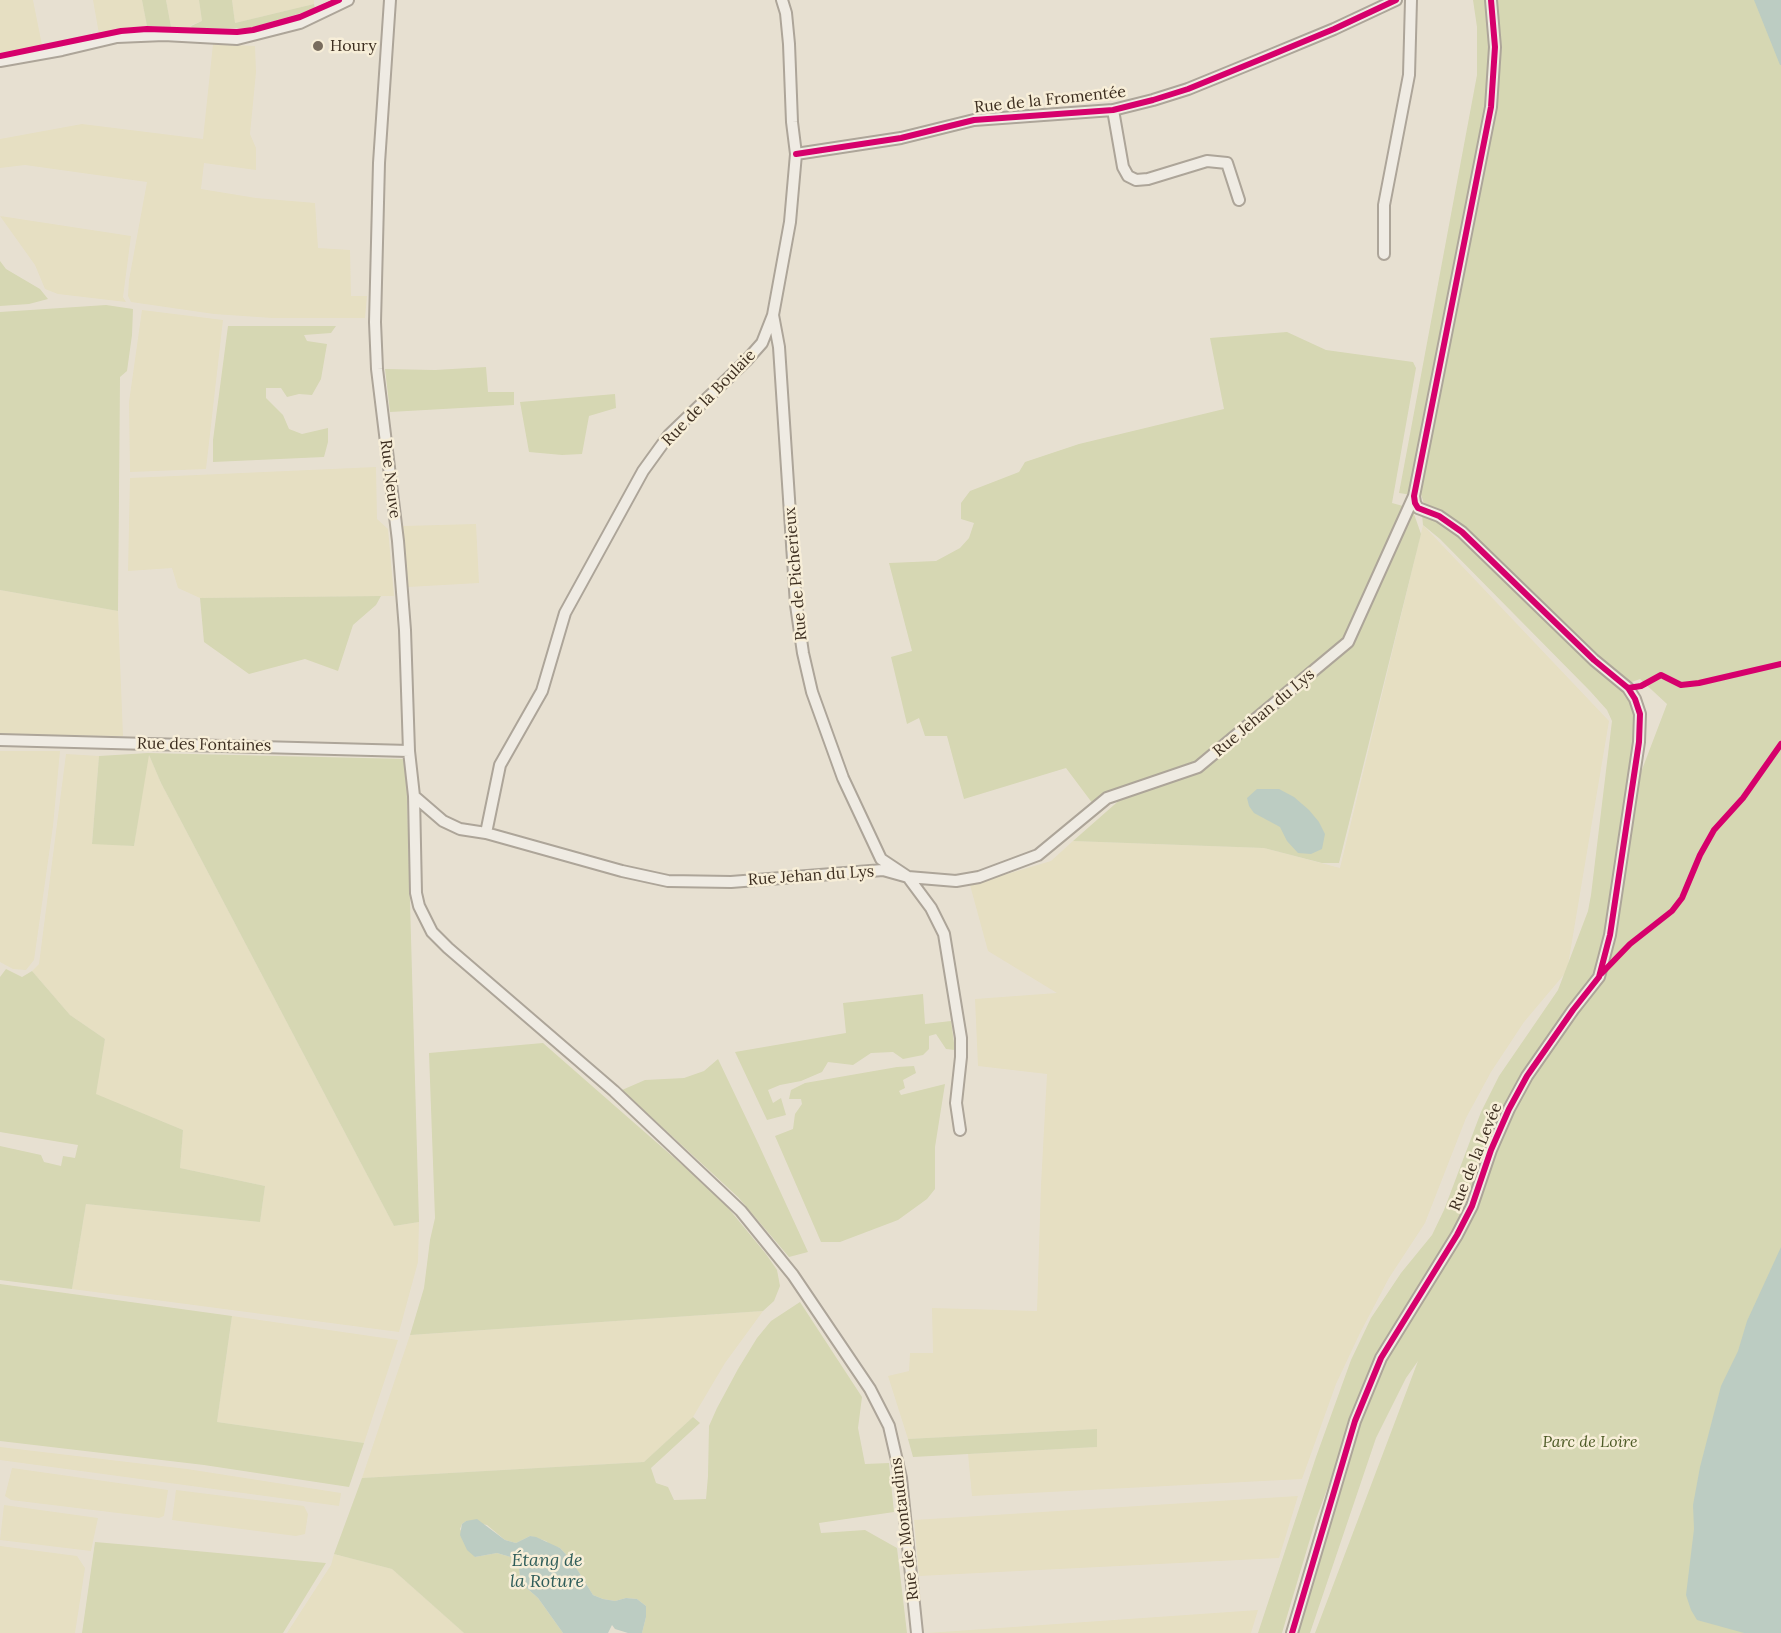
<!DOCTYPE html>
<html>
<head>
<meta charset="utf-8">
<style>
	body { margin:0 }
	canvas { display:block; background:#e7e0d1 }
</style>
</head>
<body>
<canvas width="1781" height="1633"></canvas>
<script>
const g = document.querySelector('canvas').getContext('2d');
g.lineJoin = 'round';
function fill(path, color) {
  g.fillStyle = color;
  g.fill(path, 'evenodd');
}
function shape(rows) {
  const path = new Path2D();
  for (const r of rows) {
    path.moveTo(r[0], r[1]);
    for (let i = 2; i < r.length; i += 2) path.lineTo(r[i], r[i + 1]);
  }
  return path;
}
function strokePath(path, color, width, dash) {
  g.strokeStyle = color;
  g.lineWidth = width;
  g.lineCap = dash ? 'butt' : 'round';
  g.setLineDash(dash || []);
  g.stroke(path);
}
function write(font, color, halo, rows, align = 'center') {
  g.font = font + ' Lora,serif';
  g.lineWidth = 5;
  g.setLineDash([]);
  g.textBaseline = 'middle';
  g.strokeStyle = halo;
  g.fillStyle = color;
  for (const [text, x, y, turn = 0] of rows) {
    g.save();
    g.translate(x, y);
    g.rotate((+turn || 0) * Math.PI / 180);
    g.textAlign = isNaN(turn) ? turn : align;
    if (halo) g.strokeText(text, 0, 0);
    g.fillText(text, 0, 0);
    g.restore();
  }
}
const farmland = shape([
	[0,0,33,0,42,45,0,53],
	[93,0,142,0,147,26,113,29,99,34],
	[166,0,199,0,202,21,191,25,192,28,171,27],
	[232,0,314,0,314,4,235,23],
	[213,44,255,46,256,72,250,134,256,148,256,170,204,163,201,189,256,198,315,203,318,248,350,250,351,296,367,296,365,318,272,318,214,314,131,302,128,296,129,280,147,182,25,165,0,168,0,139,82,124,203,139],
	[0,216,131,236,123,297,126,302,58,294,45,289,35,265],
	[142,310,223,320,206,469,130,472,129,402],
	[376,467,377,519,388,529,394,596,200,598,178,588,172,568,128,571,130,478],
	[476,524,479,583,408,587,403,526],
	[1423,525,1609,721,1567,971,1524,1022,1491,1072,1466,1118,1425,1223,1389,1278,1360,1333,1336,1384,1302,1479,972,1496,968,1454,1097,1447,1097,1429,908,1439,888,1376,909,1371,910,1353,933,1353,932,1308,1037,1311,1041,1185,1047,1074,978,1066,975,999,1057,993,988,951,970,885,1051,861,1073,841,1264,848,1340,868],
	[0,590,118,611,123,736,0,735],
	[0,751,60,751,53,826,34,960,26,970,13,969,0,962],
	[148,753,161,783,394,1226,419,1222,418,1262,399,1332,72,1289,86,1204,260,1222,265,1186,180,1168,183,1130,95,1094,105,1039,70,1015,32,971,39,964,66,754,99,756,92,843,134,846],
	[763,1311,725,1363,693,1417,644,1462,362,1478,410,1335],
	[232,1316,398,1340,364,1443,217,1422],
	[0,1447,187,1469,341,1493,339,1506,0,1460],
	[12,1468,168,1490,164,1516,159,1518,11,1500,5,1496],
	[176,1490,304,1506,308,1514,305,1534,296,1536,172,1520],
	[1298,1496,1279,1558,919,1576,914,1520],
	[4,1505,98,1518,91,1551,0,1540],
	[0,1546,77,1556,85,1568,75,1633,0,1633],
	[334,1554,392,1569,464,1633,287,1633,331,1565],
	[1258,1610,1251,1633,927,1633]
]);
const green = shape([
	[142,0,166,0,171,27,147,26],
	[199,0,232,0,235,23,314,4,315,9,250,28,192,28,191,26,202,21],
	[1473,0,1486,0,1493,60,1488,108,1412,495,1399,493,1477,75,1477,27],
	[1493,0,1781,0,1781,1633,1315,1633,1418,1361,1406,1378,1376,1438,1310,1633,1294,1633,1358,1421,1382,1362,1444,1265,1532,1059,1525,1067,1504,1108,1456,1226,1369,1377,1316,1519,1282,1633,1258,1633,1316,1457,1351,1360,1371,1318,1401,1273,1432,1235,1444,1210,1481,1112,1499,1076,1558,990,1588,911,1591,895,1612,721,1607,710,1590,691,1440,539,1423,525,1422,515,1430,516,1454,531,1620,686,1631,700,1636,715,1637,733,1627,809,1667,704,1640,679,1629,683,1563,626,1447,516,1424,504,1420,491,1498,83,1498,46],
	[0,261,6,269,40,289,48,299,29,304,0,306],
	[106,305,133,309,132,335,127,371,120,377,118,611,0,590,0,312],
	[228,326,336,326,331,333,304,335,307,341,327,344,321,379,312,395,299,394,287,397,281,388,266,388,266,398,283,415,289,429,302,434,328,428,328,442,324,457,213,462,213,440],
	[1287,332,1326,350,1413,362,1416,368,1392,503,1403,506,1347,638,1195,765,1103,794,1093,804,1066,768,964,799,947,736,925,736,919,718,907,724,891,657,912,651,889,563,936,561,960,548,969,538,974,523,961,519,961,503,970,491,1019,472,1025,462,1079,444,1224,409,1210,338],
	[486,367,488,392,514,392,514,405,390,412,385,369,435,370],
	[615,394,616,408,589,416,582,454,562,455,529,452,520,402],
	[1413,511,1421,534,1339,863,1322,863,1264,848,1073,841,1123,797,1198,771,1353,643],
	[381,596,376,605,353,625,338,671,305,659,249,674,204,642,200,598],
	[148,753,406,759,419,1222,394,1226,161,783,149,755,134,846,92,844,99,756],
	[6,969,22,977,32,971,70,1015,105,1039,96,1094,183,1130,180,1168,265,1186,260,1222,86,1204,72,1289,0,1280,0,1146,41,1155,44,1162,61,1166,63,1156,75,1158,78,1145,0,1132,0,977],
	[923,994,925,1024,951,1021,955,1050,946,1049,936,1034,929,1036,929,1049,923,1055,903,1059,893,1052,871,1053,853,1065,828,1062,822,1072,801,1081,780,1085,768,1090,773,1103,781,1098,786,1115,767,1120,735,1052,846,1033,843,1003],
	[543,1043,720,1198,766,1254,777,1270,780,1286,774,1301,763,1311,410,1335,424,1288,430,1240,435,1218,429,1053],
	[718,1059,758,1143,808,1252,789,1257,738,1197,622,1090,645,1080,684,1078,704,1071],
	[914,1066,916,1073,903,1080,905,1088,899,1091,901,1095,945,1084,935,1147,935,1189,927,1199,898,1220,840,1242,821,1242,775,1136,793,1129,795,1114,802,1104,801,1099,789,1099,791,1090,805,1083,897,1067],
	[0,1284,232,1316,217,1422,364,1443,349,1487,204,1465,0,1441],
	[800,1302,862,1397,858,1428,865,1464,889,1463,894,1512,819,1523,821,1533,865,1530,897,1548,907,1633,642,1633,646,1617,646,1606,637,1599,626,1598,615,1601,603,1599,593,1595,572,1561,560,1548,550,1545,546,1541,530,1536,516,1543,505,1540,487,1525,466,1521,462,1524,460,1529,475,1557,497,1553,514,1558,518,1562,521,1583,538,1598,563,1633,464,1633,392,1569,334,1554,362,1478,644,1462,693,1417,700,1423,651,1468,656,1483,668,1487,674,1500,706,1499,708,1476,709,1426,717,1408,738,1369,757,1338,771,1321],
	[1097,1429,1097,1447,913,1457,908,1439],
	[95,1542,153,1547,326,1563,283,1633,82,1633]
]);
const water = shape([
	[1754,0,1781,0,1781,65,1780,65],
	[1257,789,1279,789,1294,797,1309,810,1319,822,1325,834,1322,849,1311,854,1298,853,1287,841,1280,827,1254,813,1249,806,1247,798],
	[1781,1247,1781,1633,1744,1633,1697,1620,1691,1610,1686,1595,1694,1529,1693,1505,1700,1467,1721,1386,1738,1351,1747,1321],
	[477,1519,505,1540,516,1543,530,1536,536,1537,560,1548,572,1561,593,1595,603,1599,615,1601,626,1598,637,1599,646,1606,646,1617,642,1633,628,1633,615,1629,612,1625,608,1633,563,1633,538,1598,521,1583,518,1562,514,1558,497,1553,475,1557,467,1550,460,1535,462,1524,466,1521]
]);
const minor = shape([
	[390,0,379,163,375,322,377,369,398,541,405,630,409,751,414,796,416,893,419,906,432,932,448,948,614,1091,741,1211,793,1275,870,1389,889,1426,901,1478,917,1633],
	[0,61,62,50,117,37,164,35,237,39,300,23,348,0],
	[1113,110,1123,167,1128,176,1136,180,1148,179,1207,161,1227,163,1239,200],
	[796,154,901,138,974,120,1113,110,1153,100,1188,89,1264,58,1334,29,1396,0],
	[1384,254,1384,205,1409,75,1411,0],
	[773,315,779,347,796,605,803,653,812,692,843,778,881,859,908,877,931,908,944,934,961,1038,961,1057,956,1103,960,1130],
	[0,740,409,751],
	[414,796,443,821,460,829,486,833,622,871,668,881,731,882,883,870,908,877,956,881,979,877,1038,855,1107,798,1198,767,1348,642,1414,496],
	[486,833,500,765,542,691,565,613,643,471,669,435,746,361,762,343,773,315,790,222,796,154,792,122,789,44,786,13,782,0],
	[1292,1633,1355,1421,1381,1358,1457,1235,1472,1206,1491,1150,1509,1109,1527,1076,1573,1010,1599,977,1610,935,1639,742,1640,714,1635,699,1628,688,1594,660,1462,532,1439,516,1418,508,1415,503,1414,496,1491,107,1495,47,1491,0]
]);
const cycleway = shape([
	[0,56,121,31,147,29,237,32,253,30,300,17,339,0],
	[796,154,901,138,974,120,1113,110,1153,100,1188,89,1264,58,1334,29,1396,0],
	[1628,688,1641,686,1661,675,1681,685,1699,683,1781,664],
	[1601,974,1630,944,1672,911,1682,898,1700,855,1714,830,1743,798,1781,744],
	[1292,1633,1355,1421,1381,1358,1457,1235,1472,1206,1491,1150,1509,1109,1527,1076,1573,1010,1599,977,1610,935,1639,742,1640,714,1635,699,1628,688,1594,660,1462,532,1439,516,1418,508,1415,503,1414,496,1491,107,1495,47,1491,0]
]);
const markers = [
	[318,46,6,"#786c5e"]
];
const poiNames = [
	["Houry",330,46]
];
const streetNames = [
	["Rue de la Fromentée",1050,100,-6],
	["Rue de la Boulaie",709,398,-46],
	["Rue Neuve",390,479,83],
	["Rue de Picherieux",796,574,-95],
	["Rue Jehan du Lys",1264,713,-40],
	["Rue des Fontaines",204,745,1],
	["Rue Jehan du Lys",811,876,-4],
	["Rue de la Levée",1476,1157,-68],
	["Rue de Montaudins",905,1529,-97]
];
const parkNames = [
	["Parc de Loire",1590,1442]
];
const waterNames = [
	["Étang de",547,1561],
	["la Roture",547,1582]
];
fill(farmland, '#e6dfc2');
fill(green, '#d6d7b3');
fill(water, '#bcccc2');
strokePath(minor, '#ada599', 14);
strokePath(minor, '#efebe3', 10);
strokePath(cycleway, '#d6006c', 6);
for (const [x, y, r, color] of markers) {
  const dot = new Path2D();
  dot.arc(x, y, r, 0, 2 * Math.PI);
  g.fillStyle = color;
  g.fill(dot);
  strokePath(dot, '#f7eed8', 2);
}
write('16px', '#3d2e20', '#f7eed8', poiNames, 'left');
write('16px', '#3d2e20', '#f7eed8', streetNames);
write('italic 16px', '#4d5a26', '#f7eed8', parkNames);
write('italic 18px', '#2f5d5a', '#f7eed8', waterNames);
</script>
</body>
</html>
